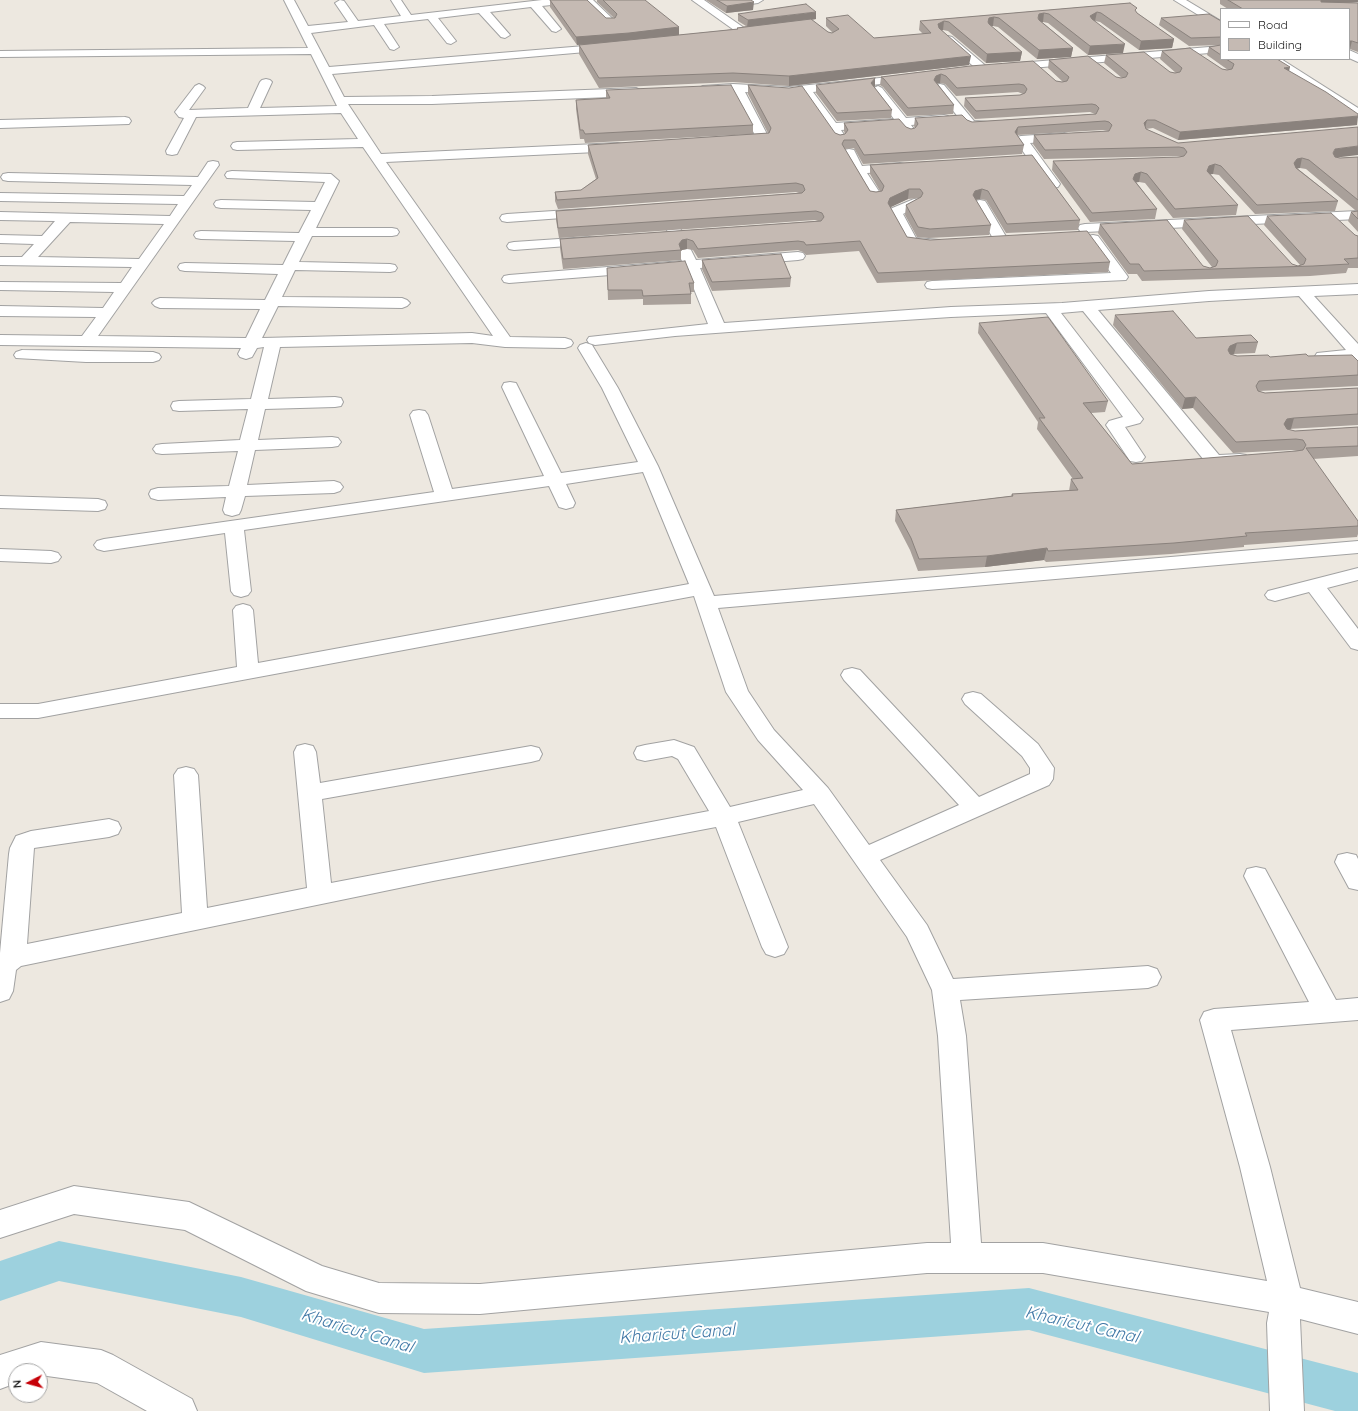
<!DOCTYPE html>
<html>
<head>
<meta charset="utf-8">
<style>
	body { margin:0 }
	#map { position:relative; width:1358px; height:1411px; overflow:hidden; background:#ede8e0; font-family:Quicksand,sans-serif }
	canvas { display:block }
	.legend { position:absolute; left:1220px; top:8px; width:130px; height:52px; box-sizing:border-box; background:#fff; border:1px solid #a4a4a4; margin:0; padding:5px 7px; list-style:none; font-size:12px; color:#1b1b1b }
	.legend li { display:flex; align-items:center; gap:8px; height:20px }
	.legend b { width:20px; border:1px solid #a4a4a4 }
	.north { position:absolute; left:8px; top:1363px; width:40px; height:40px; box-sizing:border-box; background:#fff; border:1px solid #a4a4a4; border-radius:50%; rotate:264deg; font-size:11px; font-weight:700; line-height:16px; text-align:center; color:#1b1b1b }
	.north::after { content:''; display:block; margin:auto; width:14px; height:18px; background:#c60007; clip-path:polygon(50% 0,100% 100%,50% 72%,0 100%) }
</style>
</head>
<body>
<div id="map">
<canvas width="1358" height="1411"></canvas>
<ul class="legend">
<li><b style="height:5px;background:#fff"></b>Road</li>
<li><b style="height:11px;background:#c5bab3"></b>Building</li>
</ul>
<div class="north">N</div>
</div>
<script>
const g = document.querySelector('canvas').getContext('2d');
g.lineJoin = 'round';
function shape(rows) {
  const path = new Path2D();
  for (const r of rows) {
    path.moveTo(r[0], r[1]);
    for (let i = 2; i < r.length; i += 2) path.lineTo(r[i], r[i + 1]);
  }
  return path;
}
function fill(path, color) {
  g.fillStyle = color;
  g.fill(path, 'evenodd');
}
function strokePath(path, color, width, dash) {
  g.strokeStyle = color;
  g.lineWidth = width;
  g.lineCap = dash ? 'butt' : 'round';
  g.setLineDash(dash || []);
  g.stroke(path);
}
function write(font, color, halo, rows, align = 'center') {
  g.font = font + ' Quicksand,sans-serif';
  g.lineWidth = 4;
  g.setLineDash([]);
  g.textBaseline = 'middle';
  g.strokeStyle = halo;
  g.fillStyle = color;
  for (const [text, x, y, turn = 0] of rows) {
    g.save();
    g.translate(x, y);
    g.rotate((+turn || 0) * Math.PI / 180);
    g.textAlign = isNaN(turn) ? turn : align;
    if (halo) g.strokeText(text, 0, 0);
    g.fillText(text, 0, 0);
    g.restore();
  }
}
const canal = shape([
	[59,1241,241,1277,424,1329,1029,1288,1358,1373,1358,1411,1335,1411,1029,1330,424,1373,241,1317,59,1281,0,1301,0,1261,59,1241]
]);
const minor = shape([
	[284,0,294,0,308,26,348,22,335,3,340,0,344,1,358,21,401,16,391,0,401,0,411,15,542,0,574,0,569,3,542,6,561,29,556,32,552,31,531,7,490,12,510,35,505,38,501,37,479,13,438,18,456,41,451,44,447,43,428,19,384,24,399,47,394,50,390,49,374,25,311,33,329,67,609,44,614,47,609,50,332,74,344,97,432,96,636,88,640,90,642,92,640,94,636,96,432,104,348,104,381,154,618,143,622,144,624,147,622,150,618,151,386,162,510,337,565,338,571,340,573,343,571,346,565,348,505,347,472,343,280,347,268,399,335,397,341,398,343,402,341,406,335,407,265,409,258,440,332,437,338,438,341,442,338,446,332,447,255,450,247,485,334,481,340,483,343,487,340,491,334,493,245,496,241,510,239,514,232,516,225,514,223,510,226,497,158,500,151,498,149,494,151,490,158,488,229,486,238,451,162,454,156,453,153,449,156,445,162,444,240,440,248,409,179,411,173,410,171,406,173,402,179,401,251,399,264,347,257,348,252,357,246,359,240,357,238,354,241,348,0,345,0,335,82,336,96,317,0,316,0,306,103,308,114,292,0,290,0,282,121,283,132,267,0,265,0,257,22,257,34,244,0,243,0,235,42,236,55,221,0,220,0,212,170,216,178,204,0,201,0,193,184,196,192,185,8,181,3,180,1,177,3,174,8,173,198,177,208,162,213,161,218,162,219,165,98,336,246,338,260,309,160,308,155,306,152,303,155,300,160,298,265,300,278,274,185,271,180,270,178,267,180,264,185,263,283,265,295,241,201,239,196,238,194,235,196,232,201,231,299,233,311,210,221,208,216,207,214,204,216,201,221,200,315,202,325,182,227,178,225,175,227,172,232,171,331,174,339,181,316,228,392,228,397,229,399,232,397,235,392,236,312,236,299,262,390,264,395,265,397,268,395,271,390,272,295,270,282,297,402,298,407,300,410,303,407,306,402,308,278,306,262,338,472,333,493,336,363,147,237,150,233,149,231,146,233,143,237,142,358,139,341,113,196,117,177,154,172,155,167,154,166,151,184,118,179,117,175,112,195,86,199,84,203,86,205,88,189,110,248,108,260,82,262,80,266,79,270,80,272,82,260,108,337,106,311,54,0,57,0,51,308,48,284,0],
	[70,222,164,224,139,259,38,257,70,222],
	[582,0,593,0,616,22,615,24,607,24,582,0],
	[692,0,704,0,750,32,745,35,720,36,719,34,720,32,734,30,692,0],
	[736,0,763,0,758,3,722,8,717,5,718,3,736,0],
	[1174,0,1186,0,1221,21,1221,29,1174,0],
	[948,36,952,37,987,67,989,69,987,71,979,71,944,41,943,39,948,36],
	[1221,46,1221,52,1007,70,1003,69,1001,67,1003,65,1007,64,1221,46],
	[1349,50,1358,54,1358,62,1349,58,1349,50],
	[1267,59,1281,59,1358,108,1358,117,1354,116,1267,59],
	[910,75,914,76,916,78,914,80,813,92,836,123,894,119,872,90,874,88,878,86,882,88,906,118,944,115,948,116,950,119,948,122,911,125,916,132,914,135,910,136,906,135,899,126,841,130,846,138,844,141,840,142,836,141,802,93,789,95,745,92,769,138,767,141,763,142,738,144,734,143,732,140,734,137,755,135,732,92,703,94,699,92,697,90,699,88,703,86,733,84,789,87,910,75],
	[940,84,944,85,974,121,990,122,992,125,990,128,967,128,934,87,936,85,940,84],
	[125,117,129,118,131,121,129,124,0,128,0,120,125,117],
	[1064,133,1068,134,1070,137,1068,140,1030,143,1060,184,1058,187,1053,188,1048,187,1015,140,1017,137,1021,136,1064,133],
	[849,149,854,150,862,166,900,163,905,164,907,167,905,170,900,171,867,173,882,196,880,199,875,200,870,199,843,153,844,150,849,149],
	[914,199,919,200,921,203,919,206,903,214,916,238,940,240,942,243,940,246,935,247,911,246,906,245,904,242,888,212,890,209,914,199],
	[980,200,985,201,987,204,1008,240,1006,243,1001,244,996,243,994,240,973,204,975,201,980,200],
	[585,209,590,210,592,213,590,216,507,222,502,221,500,218,502,215,507,214,585,209],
	[1358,211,1358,219,1085,232,1080,231,1078,228,1080,225,1085,224,1358,211],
	[670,218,675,219,677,222,696,260,798,252,803,253,805,256,803,259,798,260,700,268,724,323,951,307,1062,303,1209,291,1358,284,1358,294,1314,296,1358,344,1358,360,1323,361,1317,359,1315,356,1317,353,1346,350,1299,296,1209,301,1098,310,1219,455,1240,454,1246,455,1249,459,1246,463,1240,464,1214,466,1208,465,1083,311,1061,313,1143,419,1140,423,1125,427,1145,457,1142,461,1136,462,1130,461,1106,425,1109,421,1123,417,1046,313,951,317,797,327,675,336,595,345,589,343,587,340,589,337,708,324,686,269,509,283,504,282,502,279,504,276,509,275,682,261,663,222,665,219,670,218],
	[1093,235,1098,236,1126,274,1128,277,1126,280,932,289,927,288,925,285,927,282,932,281,1111,273,1086,239,1088,236,1093,235],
	[589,237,594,238,596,241,594,244,514,250,509,249,507,246,509,243,514,242,589,237],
	[586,343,592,345,618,388,658,466,714,596,1358,541,1358,553,718,608,748,691,774,730,828,788,869,845,959,805,844,680,841,675,844,670,852,668,860,670,979,797,1030,774,1030,768,1022,756,965,704,962,699,965,694,973,692,981,694,1038,744,1054,768,1053,779,1049,785,880,860,927,925,953,979,1148,966,1157,969,1161,977,1157,985,1148,988,960,1000,966,1036,981,1243,1043,1243,1267,1281,1240,1167,1200,1020,1204,1012,1214,1009,1309,1002,1244,876,1247,869,1256,867,1265,869,1336,1000,1358,998,1358,1020,1231,1030,1270,1167,1300,1288,1358,1302,1358,1334,1300,1319,1304,1411,1270,1411,1267,1323,1269,1312,1043,1273,927,1273,480,1314,379,1313,306,1291,185,1230,74,1214,0,1238,0,1210,74,1186,189,1202,322,1266,379,1283,480,1284,927,1243,951,1243,938,1036,932,990,907,937,814,804,738,822,788,947,784,954,775,957,766,954,762,947,716,827,433,881,21,966,16,970,13,991,9,999,0,1002,0,953,9,854,10,848,16,836,31,831,109,819,118,822,121,828,118,834,109,837,34,848,27,944,182,913,174,775,178,769,186,767,194,769,198,775,207,908,307,888,294,752,297,746,305,744,313,746,316,752,320,783,531,746,539,748,542,754,539,760,531,762,322,799,331,883,709,811,678,759,672,756,645,761,637,759,634,753,637,747,645,745,674,740,694,747,730,807,803,790,758,740,726,692,694,596,38,718,0,718,0,704,38,704,237,667,233,610,236,606,243,604,250,606,253,610,258,663,689,584,643,472,566,484,575,503,573,507,566,509,559,507,549,486,244,530,251,591,248,595,241,597,234,595,231,591,225,533,104,551,97,549,94,545,97,541,104,539,434,492,410,415,413,411,419,410,425,411,428,415,452,489,544,476,502,387,504,383,510,382,516,383,561,473,638,462,602,388,578,348,580,345,586,343],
	[22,350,153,352,159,354,161,357,159,360,153,362,86,362,16,358,14,355,16,352,22,350],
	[0,496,98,499,105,501,107,505,105,509,98,511,0,508,0,496],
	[0,549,51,551,58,553,61,557,58,561,51,563,0,561,0,549],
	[1358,568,1358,580,1327,588,1358,629,1358,650,1351,648,1309,592,1275,601,1268,599,1265,595,1268,591,1358,568],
	[1347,853,1356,855,1358,859,1358,890,1349,888,1335,862,1338,855,1347,853],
	[41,1342,101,1350,113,1355,192,1399,197,1411,147,1411,97,1383,40,1375,40,1371,16,1371,16,1383,0,1389,0,1355,41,1342]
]);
const wall = shape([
	[550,0,587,0,606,18,614,18,597,2,597,0,645,0,679,35,737,29,737,28,746,26,738,21,738,14,816,19,812,20,828,32,832,33,833,33,826,26,826,18,874,38,923,34,919,30,920,21,1130,3,1137,13,1174,39,1172,48,1139,50,1100,22,1095,21,1094,21,1123,53,1088,55,1048,23,1043,22,1042,22,1073,48,1071,57,1037,59,998,27,993,26,991,26,1022,52,1020,61,986,63,948,31,943,30,942,30,969,65,789,86,733,82,599,88,579,54,579,45,582,44,577,45,550,7],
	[706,0,751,0,753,10,726,13],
	[1220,0,1358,0,1358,2,1346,3,1358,3,1358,52,1350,49,1349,9,1228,9,1220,4],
	[1161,18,1221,21,1221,45,1189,46,1159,25],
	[1221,45,1221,59,1277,59,1289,71,1357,125,1178,140,1153,128,1146,129,1178,143,1335,157,1340,158,1358,157,1358,211,1355,210,1306,169,1300,168,1297,168,1338,201,1335,211,1255,214,1219,175,1213,174,1210,174,1238,205,1236,215,1173,218,1145,183,1139,182,1136,182,1157,209,1155,219,1090,222,1052,170,1053,161,1179,157,1182,157,1177,156,1044,159,1033,144,1034,135,1108,131,1103,130,1017,135,1024,145,1022,154,863,164,854,148,845,149,870,191,876,192,880,191,870,174,870,165,1032,155,1080,220,1078,230,1006,233,986,200,980,199,976,200,991,225,989,235,929,238,917,237,905,215,906,205,919,198,908,199,890,207,907,237,1110,262,1108,272,877,283,859,251,806,255,803,252,798,250,698,258,693,250,687,249,682,250,681,251,681,260,563,269,560,248,560,239,818,221,815,220,559,238,556,220,556,211,799,193,796,192,558,209,555,201,555,192,581,190,596,179,588,154,588,145,768,133,748,94,748,85,835,133,840,135,845,134,844,131,844,123,906,127,911,129,915,128,914,126,915,118,967,120,972,122,1095,114,1090,112,975,119,964,106,965,98,1020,95,1023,94,1018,92,956,96,945,84,940,83,937,83,954,105,953,114,907,116,883,87,880,85,881,77,970,66,1062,82,1063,82,1048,68,1049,60,1116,77,1122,78,1104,63,1106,55,1170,72,1176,73,1160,59,1162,51,1222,69,1228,70,1207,55,1209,47],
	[816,85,875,86,874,87,892,110,891,118,837,121,816,93],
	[606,90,753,125,753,134,585,143,584,139,580,139,576,109,576,100,606,98],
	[1358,211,1358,232,1348,221,1351,212],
	[1267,216,1358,236,1358,268,1348,268,1346,273,1310,276,1142,281,1137,274,1128,274,1098,233,1100,224,1203,266,1210,268,1212,267,1182,229,1184,220,1292,264,1298,266,1300,265,1264,225],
	[702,260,791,278,790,287,712,291,702,269],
	[607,268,694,283,694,292,691,292,691,304,643,305,643,299,608,300],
	[1115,315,1196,338,1258,342,1255,353,1234,354,1232,354,1237,356,1270,357,1308,356,1358,361,1358,386,1259,391,1265,393,1358,388,1358,425,1288,429,1295,431,1358,427,1358,456,1313,459,1358,521,1358,534,1357,537,1244,545,1244,547,1171,554,1046,562,1044,560,985,567,918,571,910,550,895,521,896,510,1011,496,1012,494,1069,491,1071,479,1073,479,1037,429,1038,422,978,333,979,323,1108,401,1105,412,1091,413,1132,464,1298,451,1292,450,1233,453,1193,408,1182,409,1113,325]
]);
const shadedWall = shape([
	[1321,0,1358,0,1358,2,1325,5,1319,8],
	[754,2,753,10,726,13,727,6],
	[816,12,816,19,747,27,748,20],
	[1097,12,1095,21,1089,25,1090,16],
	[1044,13,1043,22,1038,23,1039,14],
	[994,17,993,26,988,27,988,22,989,18],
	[944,21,943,30,937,33,938,24],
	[679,27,679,35,629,41,577,45,576,37],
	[1174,39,1172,48,1139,50,1141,41],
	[1350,41,1352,41,1350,49,1349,49,1349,45],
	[1125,44,1123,53,1088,55,1090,46],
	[1073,48,1071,57,1037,59,1039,50],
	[1022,52,1020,61,986,63,987,54],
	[971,56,969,65,789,86,789,76],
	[1290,67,1288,76,1284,68],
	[941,74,940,83,935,84,934,80,936,76],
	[875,78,875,86,871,91,871,83],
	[1358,116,1357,125,1178,140,1180,132],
	[1147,120,1145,128,1144,123],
	[1018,127,1017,136,1015,132],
	[1358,146,1358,155,1333,158,1333,153,1335,149],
	[1302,158,1300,168,1295,169,1294,163,1297,159],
	[1215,164,1213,174,1207,175,1207,171,1209,166],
	[1141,172,1139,182,1133,183,1133,179,1135,174],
	[909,189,908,199,889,208,888,203,890,198],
	[982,189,980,199,974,200,973,195,975,191],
	[687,239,687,249,682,250,681,251,679,244,682,240],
	[1237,343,1234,354,1227,356,1228,350,1230,346],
	[1196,397,1193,408,1182,409,1185,398],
	[1294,418,1291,429,1284,430,1284,424,1287,419],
	[1047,548,1044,560,985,567,987,556]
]);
const building = shape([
	[550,0,587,0,606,18,615,18,617,14,603,0,645,0,679,27,629,33,576,37,550,0],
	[717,0,751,0,754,2,727,6,717,0],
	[1228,0,1321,0,1321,2,1358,3,1358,43,1352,41,1350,41,1350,45,1349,45,1349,9,1243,9,1228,0],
	[1130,3,1137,8,1135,10,1137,13,1174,39,1141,41,1101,13,1097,12,1090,16,1092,19,1125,44,1090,46,1049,14,1044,13,1039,14,1038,18,1039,20,1073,48,1039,50,999,18,994,17,989,18,988,22,989,24,1022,52,987,54,949,22,944,21,938,24,939,28,971,56,789,76,733,73,599,78,579,45,738,29,737,28,811,19,828,32,832,33,839,29,826,18,848,15,874,38,931,33,920,21,1130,3],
	[806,4,816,12,748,20,738,14,806,4],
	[1209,14,1221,21,1221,37,1191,38,1161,18,1209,14],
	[1221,45,1221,55,1209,47,1221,45],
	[1190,48,1222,69,1227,70,1232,69,1234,64,1226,59,1277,59,1290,67,1284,68,1326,92,1358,114,1358,116,1180,132,1155,120,1147,120,1144,123,1146,129,1178,143,1358,127,1358,146,1335,149,1333,153,1335,157,1340,158,1358,157,1358,200,1309,160,1302,158,1297,159,1294,163,1296,168,1338,201,1257,205,1221,166,1215,164,1209,166,1207,171,1238,205,1175,209,1147,174,1141,172,1135,174,1133,179,1157,209,1092,213,1053,161,1179,157,1184,156,1187,152,1184,148,1179,147,1045,150,1034,135,1109,131,1112,125,1109,122,1105,121,1018,127,1015,132,1024,145,864,155,855,140,844,140,842,144,870,191,876,192,882,191,884,186,870,165,1032,155,1080,220,1007,224,988,191,982,189,975,191,973,195,991,225,930,229,918,227,906,205,921,197,923,193,920,189,909,189,890,198,888,203,907,237,930,240,1087,231,1110,262,878,273,860,241,806,245,804,242,798,241,698,249,693,241,687,239,682,240,679,244,681,250,563,259,560,239,821,221,824,217,822,213,816,211,558,228,556,211,802,193,805,190,803,185,796,183,557,200,555,192,581,190,598,178,588,145,769,133,771,128,748,85,789,88,802,86,835,133,840,135,845,134,848,130,844,123,899,119,906,127,911,129,915,128,918,124,915,118,962,115,967,120,972,122,1096,114,1099,108,1096,105,1092,104,976,111,965,98,1020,95,1025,93,1027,89,1024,85,1019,84,957,88,946,76,941,74,936,76,934,80,954,105,908,108,884,79,881,77,970,66,1033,61,1056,81,1062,82,1067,81,1069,77,1049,60,1088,56,1116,77,1121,78,1126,77,1128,73,1106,55,1144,52,1170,72,1175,73,1180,72,1182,68,1162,51,1190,48],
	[875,78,871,83,892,110,837,113,816,85,875,78],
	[731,85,753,125,585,134,583,130,580,130,576,100,610,98,606,90,731,85],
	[1358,211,1358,219,1351,212,1358,211],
	[1331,213,1355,235,1358,236,1358,258,1344,259,1349,264,1313,266,1144,271,1139,264,1130,264,1100,224,1167,220,1203,266,1210,268,1216,266,1218,261,1184,220,1248,216,1292,264,1298,266,1304,264,1306,259,1267,216,1331,213],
	[781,254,791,278,712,282,702,260,781,254],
	[685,261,694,283,689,283,691,294,643,296,642,290,608,290,607,268,685,261],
	[1173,311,1196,338,1251,335,1258,342,1237,343,1230,346,1228,350,1230,354,1237,356,1268,355,1270,357,1306,354,1308,356,1352,355,1358,361,1358,375,1259,381,1256,386,1258,391,1265,393,1358,388,1358,414,1294,418,1287,419,1284,424,1287,429,1295,431,1358,427,1358,446,1306,448,1358,521,1358,526,1245,533,1247,536,1174,543,1048,551,1047,548,987,556,919,559,911,538,896,510,1013,496,1012,494,1078,490,1071,479,1083,478,1039,418,1045,418,979,323,1048,317,1108,401,1083,403,1132,464,1296,451,1303,450,1306,445,1303,440,1296,439,1236,442,1196,397,1185,398,1115,315,1173,311]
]);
const nearWaternames = [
	["Kharicut Canal",1082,1325,13],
	["Kharicut Canal",357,1331,17],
	["Kharicut Canal",677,1334,-4]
];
fill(canal, '#9dd1de');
strokePath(minor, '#a2a2a2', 2);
fill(minor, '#fff');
fill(wall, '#a9a09a');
fill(shadedWall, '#8a827d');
fill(building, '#c5bab3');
strokePath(building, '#8a827d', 1);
write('italic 17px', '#4178a6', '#fff', nearWaternames);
</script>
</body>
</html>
